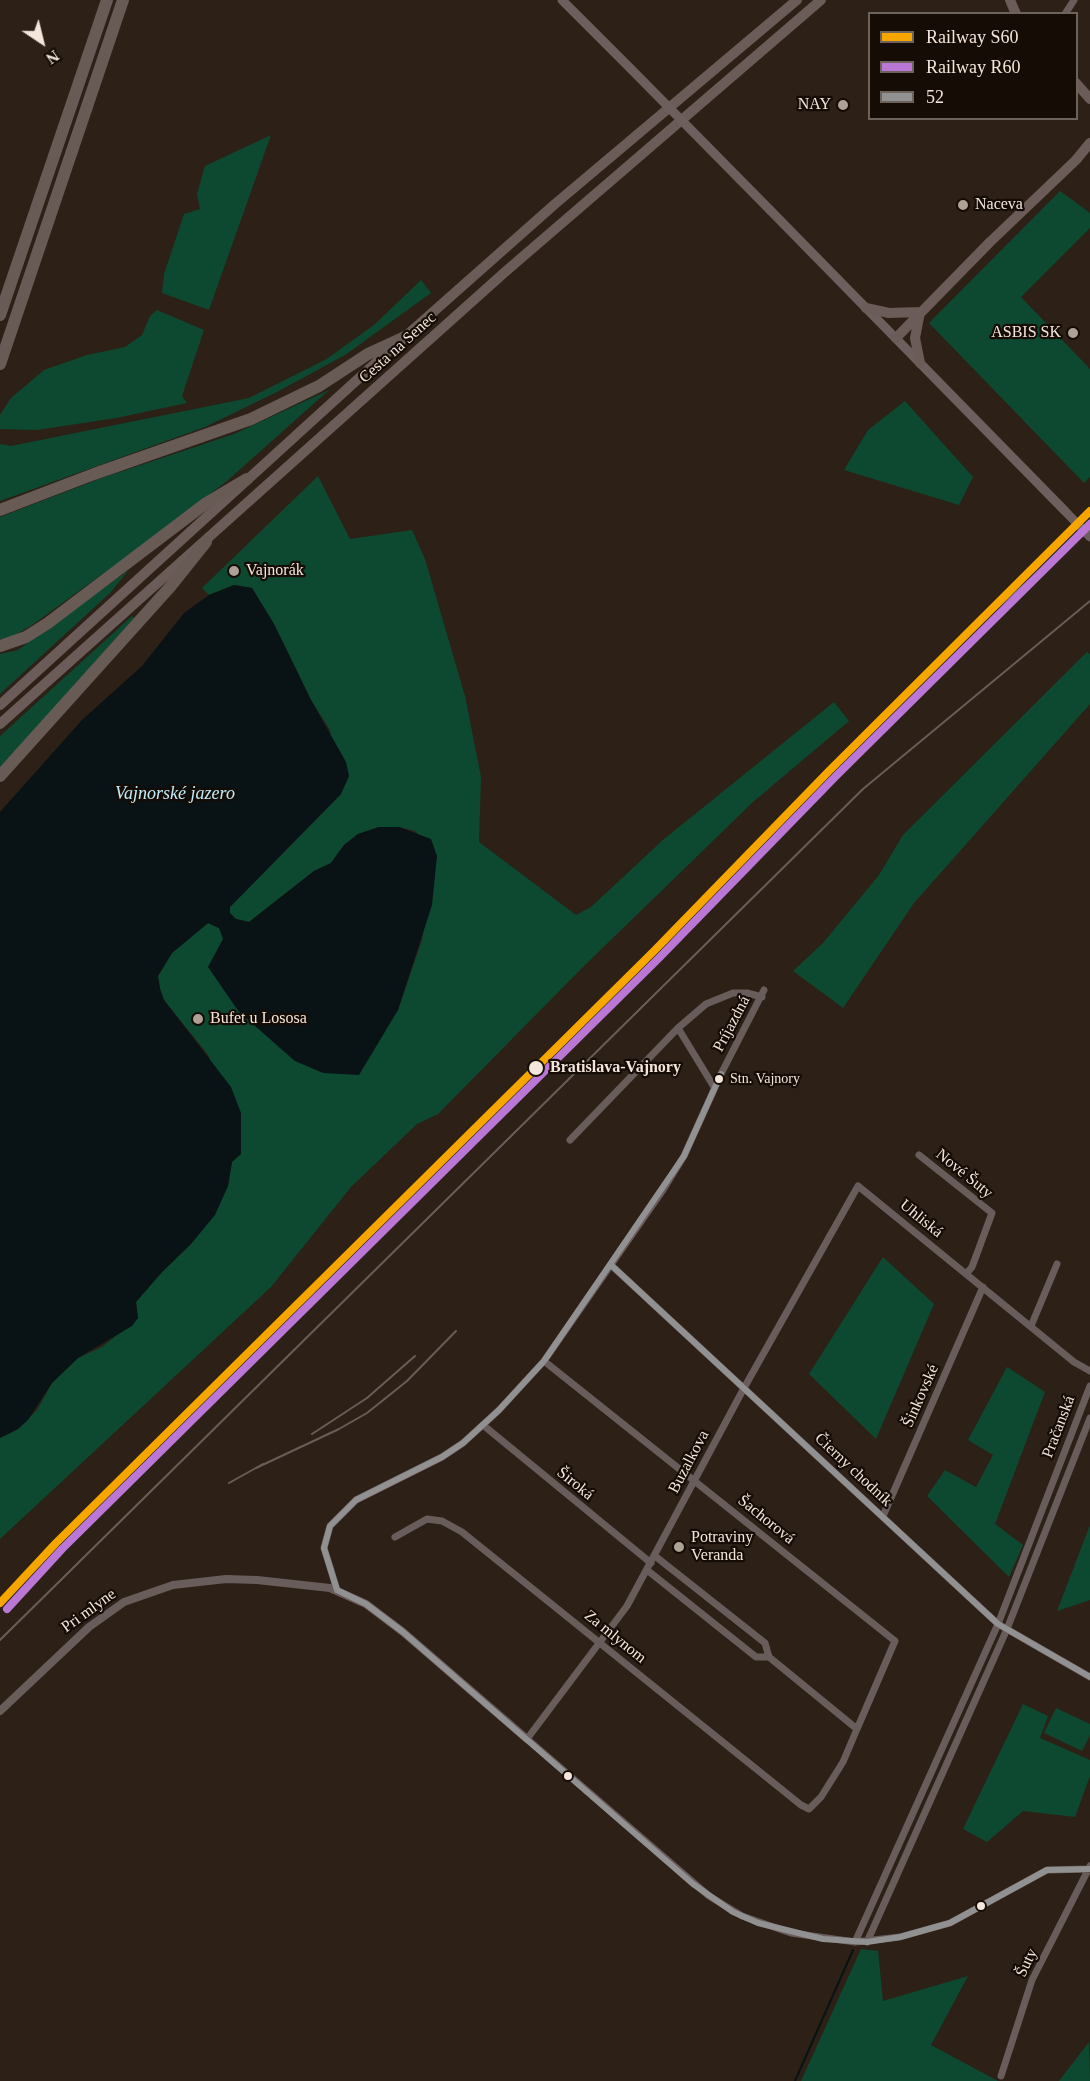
<!DOCTYPE html>
<html>
<head>
<meta charset="utf-8">
<style>
	body { margin:0 }
	#map { position:relative; width:1090px; height:2081px; overflow:hidden; background:#2c2017; font-family:"Times New Roman",serif }
	canvas { display:block }
	.legend { position:absolute; left:868px; top:12px; width:210px; height:108px; box-sizing:border-box; background:#150c05; border:2px solid #6e635b; margin:0; padding:8px 10px; list-style:none; font-size:18px; color:#f4e6db }
	.legend li { display:flex; align-items:center; gap:12px; height:30px }
	.legend b { width:30px; border:2px solid #6e635b }
	.north { position:absolute; left:12px; top:12px; width:60px; height:60px; -webkit-text-stroke:4px #150c05; paint-order:stroke; rotate:145deg; font-size:16px; font-weight:700; line-height:24px; text-align:center; color:#f4e6db }
	.north::after { content:''; display:block; margin:auto; width:21px; height:27px; background:#f4e6db; clip-path:polygon(50% 0,100% 100%,50% 72%,0 100%) }
</style>
</head>
<body>
<div id="map">
<canvas width="1090" height="2081"></canvas>
<ul class="legend">
<li><b style="height:8px;background:#f7a600"></b>Railway S60</li>
<li><b style="height:8px;background:#ba77d6"></b>Railway R60</li>
<li><b style="height:8px;background:#919191"></b>52</li>
</ul>
<div class="north">N</div>
</div>
<script>
const g = document.querySelector('canvas').getContext('2d');
g.lineJoin = 'round';
function fill(path, color) {
  g.fillStyle = color;
  g.fill(path, 'evenodd');
}
function shape(rows) {
  const path = new Path2D();
  for (const r of rows) {
    path.moveTo(r[0], r[1]);
    for (let i = 2; i < r.length; i += 2) path.lineTo(r[i], r[i + 1]);
  }
  return path;
}
function strokePath(path, color, width, dash) {
  g.strokeStyle = color;
  g.lineWidth = width;
  g.lineCap = dash ? 'butt' : 'round';
  g.setLineDash(dash || []);
  g.stroke(path);
}
function write(font, color, halo, rows, align = 'center') {
  g.font = font + ' "Times New Roman",serif';
  g.lineWidth = 4.5;
  g.setLineDash([]);
  g.textBaseline = 'middle';
  g.strokeStyle = halo;
  g.fillStyle = color;
  for (const [text, x, y, turn = 0] of rows) {
    g.save();
    g.translate(x, y);
    g.rotate((+turn || 0) * Math.PI / 180);
    g.textAlign = isNaN(turn) ? turn : align;
    if (halo) g.strokeText(text, 0, 0);
    g.fillText(text, 0, 0);
    g.restore();
  }
}
const green = shape([
	[271,135,209,310,162,293,164,274,184,214,200,209,197,194,205,166],
	[1060,191,1090,213,1090,228,1021,297,1090,369,1090,477,1084,483,929,323],
	[421,280,431,293,345,355,277,392,205,427,0,501,0,444,11,446,249,398,325,360,374,325],
	[157,310,204,330,182,396,187,403,116,418,37,430,0,429,0,415,11,398,44,370,87,355,125,347,142,335,150,316],
	[329,390,227,481,155,536,32,625,10,638,0,639,0,517,102,478,234,434],
	[905,401,973,477,959,505,844,470,868,430],
	[318,476,350,539,412,530,425,559,465,696,481,777,479,842,576,915,591,907,664,839,834,702,849,721,753,802,582,968,438,1114,417,1124,351,1187,271,1287,0,1539,0,1438,18,1429,37,1410,52,1383,78,1358,102,1347,138,1318,136,1302,162,1272,191,1244,228,1186,232,1162,209,1056,164,1000,160,989,158,976,172,953,208,923,219,928,278,1046,295,1061,398,1010,422,940,437,856,415,831,399,827,379,827,358,834,344,845,331,863,314,871,249,922,236,919,230,913,230,907,341,794,330,730,311,700,274,624,252,588,234,585,209,595,202,588],
	[129,570,110,593,0,694,0,654,18,650],
	[132,616,134,618,0,768,0,736],
	[1087,652,1090,654,1090,704,914,903,843,1008,793,971,823,943,879,875,903,835],
	[883,1257,934,1304,876,1439,809,1374],
	[1007,1367,1045,1392,995,1524,1023,1545,1009,1577,927,1496,945,1470,976,1487,993,1455,968,1440],
	[1090,1525,1090,1600,1057,1611],
	[1023,1704,1048,1716,1040,1738,1090,1760,1090,1776,1075,1817,1023,1811,987,1842,963,1829],
	[1056,1708,1090,1724,1090,1735,1082,1751,1044,1733],
	[861,1949,878,1951,883,2001,968,1976,931,2045,998,2081,801,2081],
	[1089,2042,1090,2081,1059,2081]
]);
const water = shape([
	[234,585,252,588,274,624,311,700,346,762,349,776,341,794,230,907,230,913,236,919,249,922,314,871,331,863,344,845,358,834,379,827,399,827,431,839,437,856,432,905,398,1010,359,1075,323,1073,295,1061,239,1012,208,967,223,939,219,928,208,923,172,953,158,976,160,989,164,1000,231,1087,241,1113,241,1154,232,1162,228,1186,215,1215,191,1244,162,1272,136,1302,138,1318,132,1326,78,1358,52,1383,28,1420,18,1429,0,1438,0,812,82,720,142,666,184,613,209,595]
]);
const stream = shape([
	[795,2081,853,1950]
]);
const minor = shape([
	[1065,14,1074,0],
	[678,1028,714,1087],
	[570,1140,678,1028,706,1004,733,993,747,993,762,997],
	[919,1155,992,1213,972,1267,967,1273],
	[611,1265,998,1624,1090,1677],
	[1031,1326,1057,1264],
	[544,1361,895,1641,857,1729],
	[1090,1371,1074,1362,858,1186,744,1388,627,1606,527,1739,709,1896,742,1916,791,1933,855,1942,900,1937,950,1923,1047,1870,1090,1869],
	[483,1425,651,1563],
	[883,1516,983,1287],
	[395,1537,427,1519,442,1521,462,1532,801,1805,809,1809,821,1797,843,1762,857,1729,769,1657,765,1643,655,1556],
	[647,1570,756,1657,769,1657],
	[337,1590,324,1548,330,1526,356,1500,442,1457,463,1443,499,1410,544,1361,663,1190,684,1156,721,1074,764,990],
	[855,1942,998,1624,1090,1386],
	[867,1942,1007,1629,1090,1418],
	[1001,2076,1032,1980,1090,1866]
]);
const tertiary = shape([
	[0,1711,89,1627,124,1602,173,1585,226,1579,257,1580,330,1588,366,1604,403,1632,527,1739]
]);
const secondary = shape([
	[562,0,631,69],
	[770,210,1064,510]
]);
const primary = shape([
	[1010,0,1016,14],
	[1076,83,1090,99],
	[866,308,889,313,920,312],
	[896,338,990,242,1076,160,1090,143],
	[920,363,915,338,920,312],
	[0,705,380,359,555,204,797,0],
	[0,724,505,272,821,0]
]);
const motorway = shape([
	[0,315,107,0],
	[0,364,123,0],
	[0,510,94,474,251,419,319,386,368,354,405,337],
	[0,646,26,637,48,623,205,504,247,479],
	[0,776,170,587,206,542]
]);
const rail = shape([
	[969,632,1033,577,1090,520],
	[312,1434,367,1398,415,1356],
	[256,1468,339,1429,367,1413,407,1381,456,1331],
	[229,1483,263,1464],
	[0,1640,863,789,1090,601]
]);
const secondaryBridge = shape([
	[631,69,770,210],
	[1064,510,1090,537]
]);
const bus1 = shape([
	[611,1265,998,1624,1090,1677],
	[337,1590,366,1604,403,1632,693,1884,733,1912,758,1923,823,1939,867,1942,900,1937,950,1923,1047,1870,1090,1869],
	[337,1590,324,1548,330,1526,356,1500,442,1457,463,1443,499,1410,544,1361,684,1156,721,1074]
]);
const rail1 = shape([
	[0,1603,56,1543,654,951,830,770,1090,511]
]);
const rail2 = shape([
	[7,1609,62,1549,660,957,836,776,1090,524]
]);
const markers = [
	[843,105,6,"#aea196"],
	[963,205,6,"#aea196"],
	[1073,333,6,"#aea196"],
	[234,571,6,"#aea196"],
	[198,1019,6,"#aea196"],
	[536,1068,8,"#f4e6db"],
	[719,1079,5,"#f4e6db"],
	[679,1547,6,"#aea196"],
	[568,1776,5,"#f4e6db"],
	[981,1906,5,"#f4e6db"]
];
const busNames = [
	["Stn. Vajnory",730,1079]
];
const poiNames = [
	["NAY",831,105,"right"],
	["Naceva",975,205],
	["ASBIS SK",1061,333,"right"],
	["Vajnorák",246,571],
	["Bufet u Lososa",210,1019],
	["Potraviny",691,1538],
	["Veranda",691,1556]
];
const streetNames = [
	["Cesta na Senec",398,348,-42],
	["Príjazdná",732,1024,-62],
	["Nové Šuty",964,1174,39],
	["Uhliská",921,1219,39],
	["Šinkovské",921,1396,-66],
	["Pračanská",1059,1427,-69],
	["Buzalkova",689,1462,-62],
	["Čierny chodník",853,1470,43],
	["Široká",575,1484,39],
	["Šachorová",766,1520,39],
	["Pri mlyne",89,1611,-36],
	["Za mlynom",615,1637,39],
	["Šuty",1027,1963,-65]
];
const stopNames = [
	["Bratislava-Vajnory",550,1068]
];
const waterNames = [
	["Vajnorské jazero",175,794]
];
fill(green, '#0d4930');
fill(water, '#091214');
strokePath(stream, '#091214', 2);
strokePath(minor, '#695d5c', 7);
strokePath(tertiary, '#695d5c', 8);
strokePath(secondary, '#6d5f5d', 9);
strokePath(primary, '#6c5c59', 10);
strokePath(motorway, '#685a55', 12);
strokePath(rail, '#685d58', 2);
strokePath(secondaryBridge, '#6d5f5d', 9);
strokePath(bus1, '#919191', 6);
strokePath(rail1, '#f7a600', 8);
strokePath(rail2, '#ba77d6', 8);
for (const [x, y, r, color] of markers) {
  const dot = new Path2D();
  dot.arc(x, y, r, 0, 2 * Math.PI);
  g.fillStyle = color;
  g.fill(dot);
  strokePath(dot, '#150c05', 2);
}
write('14px', '#f4e6db', '#150c05', busNames, 'left');
write('16px', '#f4e6db', '#150c05', poiNames, 'left');
write('16px', '#f4e6db', '#150c05', streetNames);
write('bold 16px', '#f4e6db', '#150c05', stopNames, 'left');
write('italic 18px', '#bfeefb', '#150c05', waterNames);
</script>
</body>
</html>
